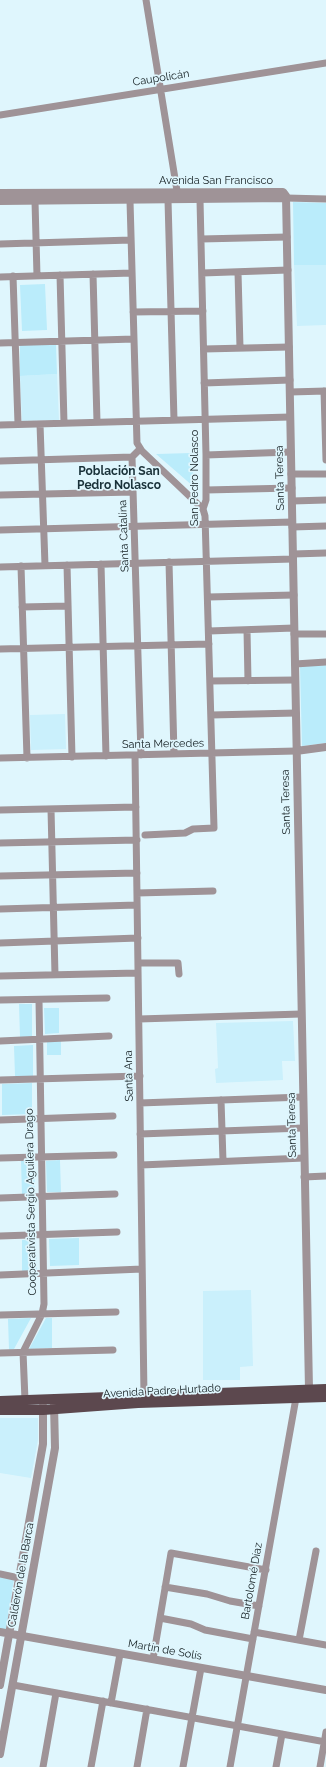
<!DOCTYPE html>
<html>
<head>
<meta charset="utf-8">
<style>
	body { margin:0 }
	canvas { display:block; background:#dff6fd }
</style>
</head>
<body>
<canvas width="326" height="1767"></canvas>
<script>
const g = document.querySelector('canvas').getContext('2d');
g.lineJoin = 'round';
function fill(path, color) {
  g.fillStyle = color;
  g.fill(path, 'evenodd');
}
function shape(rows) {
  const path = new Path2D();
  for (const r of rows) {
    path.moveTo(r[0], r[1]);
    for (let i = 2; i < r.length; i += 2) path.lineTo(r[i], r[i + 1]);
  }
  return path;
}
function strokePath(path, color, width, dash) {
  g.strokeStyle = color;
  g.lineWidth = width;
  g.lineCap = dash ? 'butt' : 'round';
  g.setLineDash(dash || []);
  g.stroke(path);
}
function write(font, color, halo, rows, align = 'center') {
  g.font = font + ' Raleway,sans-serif';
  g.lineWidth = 3.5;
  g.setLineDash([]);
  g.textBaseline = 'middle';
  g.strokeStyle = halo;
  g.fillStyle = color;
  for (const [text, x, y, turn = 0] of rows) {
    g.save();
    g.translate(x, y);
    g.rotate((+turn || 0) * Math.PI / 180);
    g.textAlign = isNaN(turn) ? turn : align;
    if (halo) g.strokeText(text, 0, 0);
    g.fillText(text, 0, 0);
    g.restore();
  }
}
const built = shape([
	[294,265,326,265,326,325,297,326],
	[57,374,59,420,22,421,20,376],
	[65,714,66,749,31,750,30,715],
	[293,1021,295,1061,282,1061,283,1080,216,1083,215,1069,218,1068,216,1023],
	[251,1290,253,1366,240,1367,240,1380,203,1380,203,1291],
	[0,1418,38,1418,38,1440,31,1478,0,1473]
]);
const green = shape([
	[293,202,326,203,326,265,294,265],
	[45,284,47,330,22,331,20,285],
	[20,344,56,344,57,374,20,376],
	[192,453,194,487,156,454],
	[326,665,326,743,302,746,300,666],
	[19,1004,32,1004,32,1037,20,1037],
	[44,1008,59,1008,59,1033,45,1034],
	[47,1041,61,1041,61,1055,47,1055],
	[33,1045,33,1076,15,1076,14,1046],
	[32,1083,32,1114,2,1115,2,1084],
	[60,1160,61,1192,47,1192,46,1161],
	[21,1161,34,1161,35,1194,22,1195],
	[79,1238,79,1265,50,1266,49,1239],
	[22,1240,36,1240,37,1271,22,1271],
	[31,1318,14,1349,9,1350,8,1319],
	[46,1318,52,1318,52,1348,29,1349],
	[0,1577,14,1579,6,1630,0,1629]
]);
const minor = shape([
	[146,0,178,197],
	[0,115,326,63],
	[286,198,326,199],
	[168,200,174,420],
	[35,201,37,276],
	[130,201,137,443,142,451,203,509],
	[201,239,287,237],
	[0,244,131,240],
	[238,272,240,348],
	[202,273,288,270],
	[93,274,97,422],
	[60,275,64,423],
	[13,276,18,424],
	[0,277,132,273],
	[133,312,203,311],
	[0,343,134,339],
	[204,349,289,347],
	[204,383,290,380],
	[324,391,326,460],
	[290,392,326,391],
	[40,424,45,565],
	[0,425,290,417],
	[140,449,132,457,141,755],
	[206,455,291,452],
	[0,461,132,457],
	[291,474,326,474],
	[206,490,292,488],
	[0,495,133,492],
	[292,501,326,500],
	[292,527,326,526],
	[0,530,292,522],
	[293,554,326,553],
	[169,562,174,754],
	[101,564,106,756],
	[67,565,72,757],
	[21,566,27,758],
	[0,567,293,559],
	[208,597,294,595],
	[22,607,68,606],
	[247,630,248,681],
	[209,631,294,628],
	[294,634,326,634],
	[0,649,209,644],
	[295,664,326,662],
	[210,681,295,680],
	[211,715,296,713],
	[135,755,144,1396],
	[0,758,296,751],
	[51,809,55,975],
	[0,810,136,807],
	[145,835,185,833,193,829,214,828,205,516,203,509,206,500,206,455,200,200],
	[0,843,137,840],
	[0,876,137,873],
	[137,893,213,891],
	[0,909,137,905],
	[0,943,138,938],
	[138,963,178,963,179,974],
	[0,976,138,973],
	[0,1000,107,998],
	[139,1019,301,1014],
	[0,1041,109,1036],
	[0,1080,140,1076],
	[221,1100,223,1161],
	[140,1103,303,1097],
	[0,1120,113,1116],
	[140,1134,303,1128],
	[0,1158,114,1155],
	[141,1165,304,1158],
	[304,1177,326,1176],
	[0,1198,115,1194],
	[0,1236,117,1232],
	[0,1275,142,1269],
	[0,1315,116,1312],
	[0,1353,113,1350],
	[25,1400,23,1352,42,1314,44,1304,39,1000],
	[0,1574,19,1578],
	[165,1587,207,1594,230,1601,259,1606],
	[160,1618,191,1624,205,1630,253,1639],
	[254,1632,326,1645],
	[299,1640,316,1551],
	[153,1659,171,1553,266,1570],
	[13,1685,326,1742],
	[111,1703,120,1654],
	[43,1767,56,1693],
	[91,1767,103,1701],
	[137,1767,147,1709],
	[183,1767,201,1668],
	[230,1767,296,1398],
	[276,1767,282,1734],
	[320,1767,326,1732]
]);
const tertiary = shape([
	[0,193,278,192,283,192,286,196,309,1389,305,1393],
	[0,201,286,198],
	[296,751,326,747],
	[0,1632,326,1690],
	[0,1685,43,1444,43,1406],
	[0,1754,55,1448,54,1404]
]);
const primary = shape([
	[0,1401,326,1389],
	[0,1410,43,1410,138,1403,326,1397]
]);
const streetNames = [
	["Caupolicán",161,78,-9],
	["Avenida San Francisco",216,181],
	["San Pedro Nolasco",195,478,-90],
	["Santa Teresa",280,478,-91],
	["Santa Catalina",124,536,-92],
	["Santa Mercedes",163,744,-1],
	["Santa Teresa",286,802,-91],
	["Santa Ana",129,1076,-91],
	["Santa Teresa",292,1125,-91],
	["Cooperativista Sergio Aguilera Drago",31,1202,-91],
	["Avenida Padre Hurtado",162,1391,-3],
	["Calderón de la Barca",21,1575,-80],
	["Bartolomé Díaz",252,1581,-80],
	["Martín de Solís",165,1650,10]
];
const neighbourhoodNames = [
	["Población San",119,471],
	["Pedro Nolasco",119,485]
];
fill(built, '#caf0fc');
fill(green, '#baecfb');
strokePath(minor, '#9f9397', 7);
strokePath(tertiary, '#9f9397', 8);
strokePath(primary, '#5c484e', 10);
write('11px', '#131e21', '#dff6fd', streetNames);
write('bold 12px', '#193139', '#dff6fd', neighbourhoodNames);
</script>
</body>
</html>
